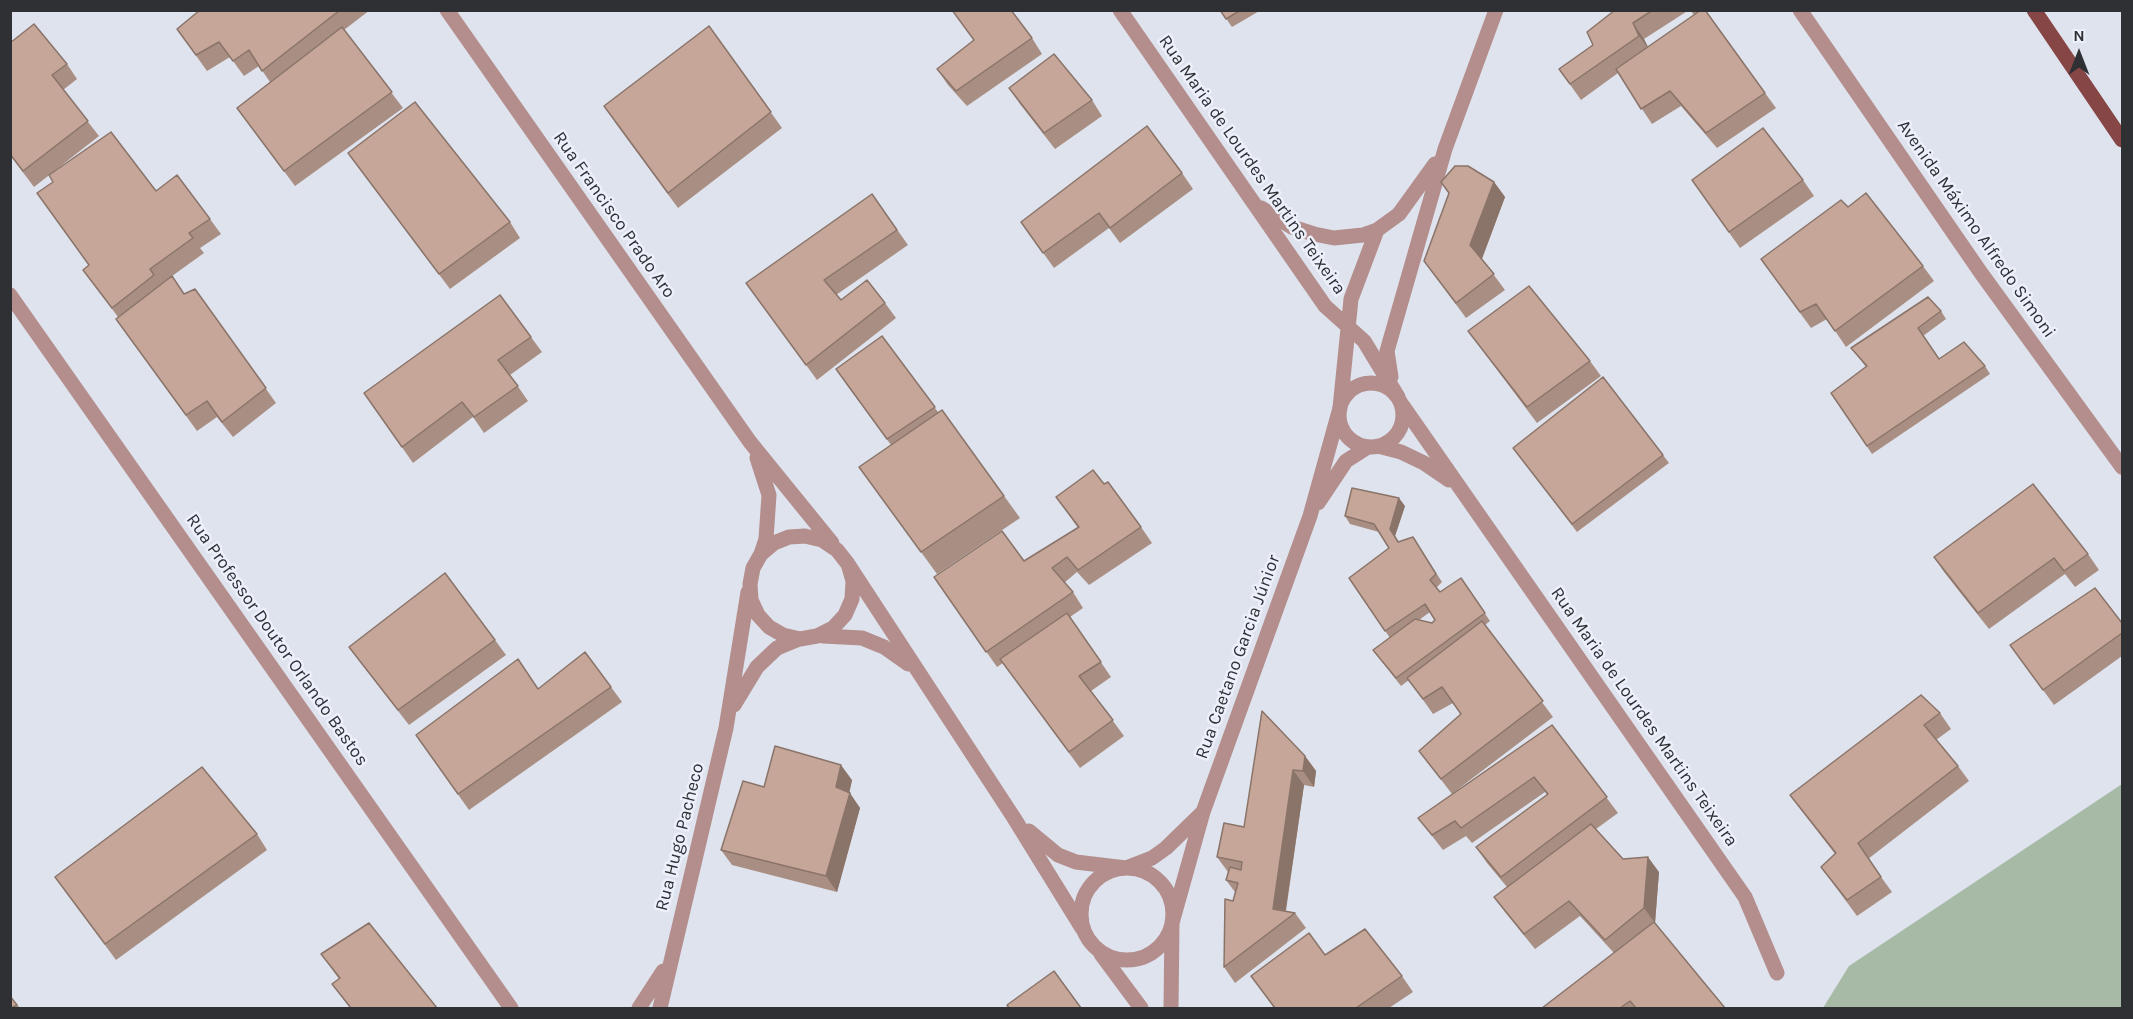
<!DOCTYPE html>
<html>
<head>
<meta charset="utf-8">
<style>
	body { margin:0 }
	#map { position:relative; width:2133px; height:1019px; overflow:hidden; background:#dfe3ee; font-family:Karla,sans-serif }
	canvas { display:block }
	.frame { position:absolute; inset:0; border:12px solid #2f3034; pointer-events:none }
	.north { position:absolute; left:2049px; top:24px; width:60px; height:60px; -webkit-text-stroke:4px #ecf0fb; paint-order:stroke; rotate:0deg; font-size:16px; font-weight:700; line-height:24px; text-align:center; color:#2f3034 }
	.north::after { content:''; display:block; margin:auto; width:21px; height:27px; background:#2f3034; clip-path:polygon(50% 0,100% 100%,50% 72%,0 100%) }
</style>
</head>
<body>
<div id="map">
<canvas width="2133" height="1019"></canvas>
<div class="frame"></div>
<div class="north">N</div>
</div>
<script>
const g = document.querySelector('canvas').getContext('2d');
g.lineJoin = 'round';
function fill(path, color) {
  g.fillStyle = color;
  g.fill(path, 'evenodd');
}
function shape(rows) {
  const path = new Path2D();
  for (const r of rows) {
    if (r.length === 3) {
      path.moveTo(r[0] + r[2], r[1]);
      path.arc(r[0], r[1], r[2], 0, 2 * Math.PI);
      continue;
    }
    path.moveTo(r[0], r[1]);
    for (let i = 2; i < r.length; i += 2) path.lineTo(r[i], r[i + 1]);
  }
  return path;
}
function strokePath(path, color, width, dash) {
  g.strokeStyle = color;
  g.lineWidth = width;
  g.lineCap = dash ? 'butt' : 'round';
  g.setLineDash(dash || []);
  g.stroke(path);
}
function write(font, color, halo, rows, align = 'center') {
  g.font = font + ' Karla,sans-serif';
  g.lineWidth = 5;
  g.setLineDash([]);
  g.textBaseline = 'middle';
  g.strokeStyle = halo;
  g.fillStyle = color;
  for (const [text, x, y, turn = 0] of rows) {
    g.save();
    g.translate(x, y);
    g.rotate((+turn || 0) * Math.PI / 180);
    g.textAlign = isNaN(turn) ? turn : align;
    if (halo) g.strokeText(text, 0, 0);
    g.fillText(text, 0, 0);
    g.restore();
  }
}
const green = shape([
	[2122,784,2122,1008,1823,1008,1849,966]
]);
const minor = shape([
	[447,10,750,442,832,543],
	[1120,10,1325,306,1364,341,1398,397],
	[1800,10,1981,273,2122,467],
	[1261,208,1292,227,1314,234,1334,238,1363,235,1377,230,1399,214,1435,164],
	[10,295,511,1008],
	[1391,377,1387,351,1445,149,1496,10],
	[1371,415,32],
	[1403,406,1745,897,1777,973],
	[1378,446,1401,452,1424,463,1449,480],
	[757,458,769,495,766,539,761,554],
	[1318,503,1346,461,1368,447],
	[848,564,853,581,852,599,845,615,833,628,817,636,800,639,783,635,769,627,758,615,751,600,750,584,753,568,761,554,774,543,789,537,805,536,822,540,837,550,848,564,1014,818,1082,928],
	[823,636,862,638,884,647,908,664],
	[734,705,757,667,777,648,799,639],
	[1029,831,1058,855,1076,862,1126,868,1152,858,1166,848,1201,814],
	[1127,914,46],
	[1101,954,1141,1008],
	[639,1008,663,971],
	[660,1008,726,728,748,592],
	[1171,1008,1172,923,1203,812,1310,516,1340,408,1351,299,1377,230]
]);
const major = shape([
	[2034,10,2122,140]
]);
const wall = shape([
	[200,10,370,10,344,30,403,108,295,186,237,108,270,82,259,66,244,76,230,57,207,71,177,29],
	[1220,10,1261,10,1232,27],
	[1615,10,1689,10,1644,39,1648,47,1694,15,1690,10,1708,10,1706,12,1776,108,1717,148,1681,106,1652,124,1618,73,1581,100,1559,69,1593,45],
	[709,26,782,128,678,208,614,121],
	[1032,38,1042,54,967,106,948,85,937,69],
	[10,43,67,64,77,79,63,90,99,136,34,187,10,155],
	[1009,88,1092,100,1102,116,1055,149,1020,104],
	[348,153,510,222,520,238,450,289],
	[1182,173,1193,189,1120,243,1109,228,1054,268,1021,222],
	[1692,180,1803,180,1814,196,1740,248],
	[1441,182,1494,182,1505,197,1482,259,1505,290,1466,318,1424,261,1449,194],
	[156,191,210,219,221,234,200,248,204,253,161,284,184,294,195,289,276,403,233,437,217,417,197,431,127,334,118,317,83,270,89,265],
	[872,194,908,245,836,295,841,300,885,303,896,318,817,380,746,283],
	[1848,207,1923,266,1934,281,1846,347,1827,319,1811,328,1761,259],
	[1941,311,1946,319,1923,336,1939,359,1985,366,1990,374,1872,454,1831,393,1866,367,1851,348],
	[1468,331,1590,361,1601,376,1537,423],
	[882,336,938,412,942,410,1020,518,937,574,859,467,891,445,847,385],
	[531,337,542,352,510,375,528,401,484,433,473,417,413,463,364,393],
	[1513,448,1663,455,1669,463,1577,532],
	[1104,484,1141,527,1152,543,1089,585,1077,572,1064,583,1073,592,1083,608,1070,617,1111,677,1091,691,1124,736,1080,768,1003,663,997,667,934,577,1024,561,1078,528,1056,497],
	[1405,506,1395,536,1399,542,1413,537,1442,582,1436,588,1440,592,1461,578,1490,621,1485,625,1553,717,1453,793,1552,725,1618,813,1596,829,1623,859,1659,872,1655,923,1725,1008,1542,1008,1614,953,1580,916,1535,949,1505,912,1494,897,1507,887,1487,863,1476,847,1547,795,1545,792,1472,843,1466,836,1443,850,1418,818,1452,794,1419,751,1461,714,1453,703,1433,714,1409,680,1401,686,1373,650,1390,638,1349,578,1389,548,1379,532,1350,524,1345,516],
	[1430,612,1435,620,1432,623,1419,620],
	[2088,554,2099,570,2075,587,2065,574,1989,629,1944,572,1934,557],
	[2122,623,2122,656,2054,705,2010,645],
	[495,640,506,655,409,725,360,662,349,647],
	[611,687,622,702,469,810,416,735,538,688],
	[1940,713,1951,729,1936,740,1958,766,1969,781,1868,859,1892,892,1857,916,1821,867,1835,854,1801,810,1790,795],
	[1305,756,1316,771,1314,787,1304,785,1286,911,1295,913,1306,928,1235,983,1224,967,1233,901,1235,892,1226,880,1228,872,1217,857,1244,827],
	[852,780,849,793,860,808,837,892,732,865,721,850,764,787],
	[257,834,267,850,116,960,55,877],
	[321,954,437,1008,350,1008,332,984,339,979],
	[1325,955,1402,976,1413,992,1389,1008,1274,1008,1251,976],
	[10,996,20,1008,10,1008]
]);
const shadedWall = shape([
	[1633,23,1644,39,1650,51,1639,36],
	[1494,182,1505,197,1481,261,1470,245],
	[1399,498,1405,506,1395,536,1404,550,1390,529],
	[1305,756,1316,771,1314,787,1303,771],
	[841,765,852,780,848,799,850,793,860,808,837,892,826,876,836,787],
	[1293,770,1304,785,1284,921,1273,909],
	[1648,857,1659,872,1655,923,1644,908]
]);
const building = shape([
	[200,10,340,10,262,71,249,50,233,61,219,42,196,55,177,29,200,10],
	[952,10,1011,10,1032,38,956,91,937,69,974,40,952,10],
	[1220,10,1241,10,1226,19,1220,10],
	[1615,10,1653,10,1633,23,1639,36,1570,84,1559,69,1593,45,1587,32,1615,10],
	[1701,10,1705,10,1765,93,1706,133,1670,91,1641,109,1616,69,1701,10],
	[34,24,67,64,52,75,88,121,23,171,10,154,10,43,34,24],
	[709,26,771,112,668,193,604,106,709,26],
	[342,27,392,92,284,171,237,108,342,27],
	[1054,54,1092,100,1044,133,1009,88,1054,54],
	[415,102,510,222,439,274,348,153,415,102],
	[1147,126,1182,173,1110,228,1099,213,1043,253,1021,222,1147,126],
	[1763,128,1803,180,1729,232,1692,180,1763,128],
	[111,132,156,191,177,175,210,219,189,233,193,238,150,269,154,275,112,308,83,270,89,265,37,193,53,182,49,175,111,132],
	[1455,166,1468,166,1494,182,1470,245,1494,274,1456,303,1424,261,1449,193,1441,182,1455,166],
	[1866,193,1923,266,1835,331,1816,304,1800,312,1761,259,1841,200,1848,207,1866,193],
	[872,194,897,230,824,280,841,300,867,280,885,303,806,365,746,283,872,194],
	[172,276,184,294,195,289,266,388,222,422,207,401,186,415,116,319,172,276],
	[1529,286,1590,361,1527,407,1468,331,1529,286],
	[500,295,531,337,498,360,518,386,474,417,462,402,402,447,364,393,500,295],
	[1928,297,1941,311,1918,328,1939,359,1964,342,1985,366,1867,446,1831,393,1867,366,1851,348,1928,297],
	[882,336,935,407,887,439,836,369,882,336],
	[1603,377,1663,455,1572,524,1513,448,1603,377],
	[942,410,1004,496,921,552,859,467,942,410],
	[1093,470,1104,484,1108,482,1141,527,1078,570,1067,557,1052,568,1073,592,986,652,934,577,1002,531,1024,561,1079,527,1056,497,1093,470],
	[2033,484,2088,554,2064,571,2054,558,1978,613,1934,557,2033,484],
	[1352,488,1399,498,1390,529,1398,542,1413,537,1436,574,1430,580,1440,592,1461,578,1485,613,1396,678,1373,650,1415,619,1432,623,1435,620,1425,604,1385,631,1349,578,1389,548,1374,524,1345,516,1352,488],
	[445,573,495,640,398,710,349,647,445,573],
	[2095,588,2122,623,2122,633,2043,690,2010,645,2095,588],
	[1067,613,1101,662,1079,676,1113,720,1069,752,1000,659,1067,613],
	[1482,621,1543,701,1441,779,1419,751,1461,714,1442,687,1423,699,1407,678,1482,621],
	[585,652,611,687,458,794,416,735,518,659,538,689,585,652],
	[1921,695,1940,713,1924,725,1958,766,1858,843,1881,877,1847,900,1821,867,1836,853,1790,795,1921,695],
	[1262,711,1305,756,1303,771,1293,770,1273,909,1295,913,1224,967,1225,899,1233,901,1238,883,1226,880,1230,867,1241,870,1242,862,1217,857,1224,823,1244,827,1262,711],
	[1552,725,1607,797,1501,877,1476,847,1548,794,1534,777,1461,828,1455,821,1432,835,1418,818,1552,725],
	[775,746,841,765,836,787,850,793,826,876,721,850,743,781,764,787,775,746],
	[202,767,257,834,105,944,55,877,202,767],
	[1591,824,1623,859,1648,857,1644,908,1605,940,1569,901,1524,934,1494,897,1591,824],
	[1654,922,1725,1008,1636,1008,1630,1001,1620,1008,1542,1008,1654,922],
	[369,923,437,1008,351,1008,332,984,340,978,321,954,369,923],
	[1365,929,1402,976,1356,1008,1275,1008,1251,976,1309,933,1325,955,1365,929],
	[1054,971,1081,1008,1009,1008,1007,1005,1054,971],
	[10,996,17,1005,11,1008,10,1008,10,996]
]);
const streetNames = [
	["Rua Maria de Lourdes Martins Teixeira",1252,165,55],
	["Rua Francisco Prado Aro",614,215,55],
	["Avenida Máximo Alfredo Simoni",1976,229,55],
	["Rua Professor Doutor Orlando Bastos",277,640,55],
	["Rua Caetano Garcia Júnior",1238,657,-70],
	["Rua Maria de Lourdes Martins Teixeira",1644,717,55],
	["Rua Hugo Pacheco",680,837,-76]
];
fill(green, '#a7baa6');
strokePath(minor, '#b38e8c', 15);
strokePath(major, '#854645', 15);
fill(wall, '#a98f83');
fill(shadedWall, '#8a746a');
fill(building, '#c5a698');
strokePath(building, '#8a746a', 1.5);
write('18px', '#2f3034', '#ecf0fb', streetNames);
</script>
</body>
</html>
